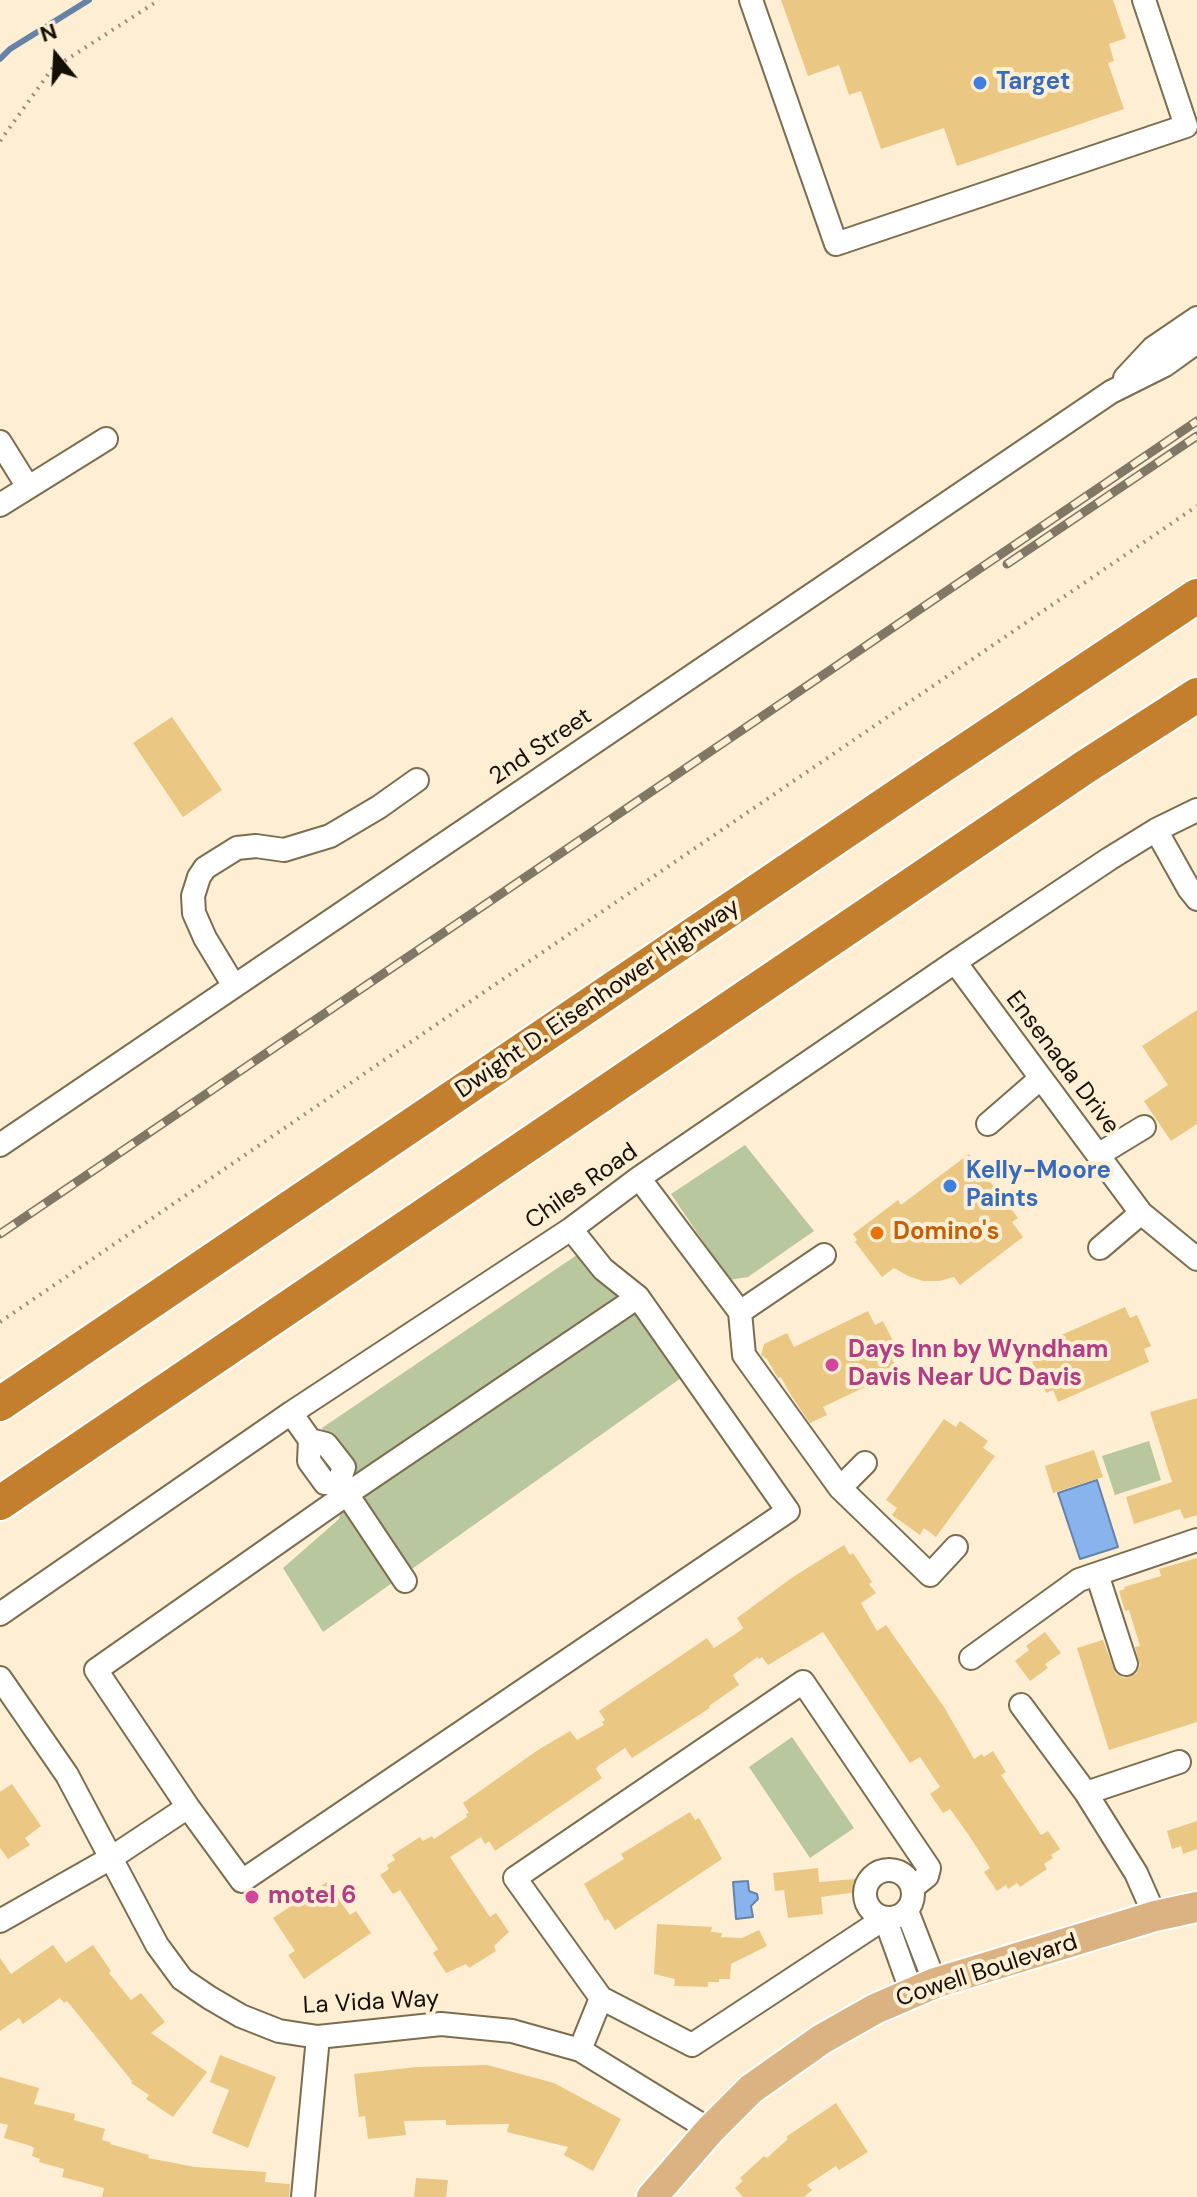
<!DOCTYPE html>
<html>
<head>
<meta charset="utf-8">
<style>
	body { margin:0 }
	#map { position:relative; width:1197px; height:2197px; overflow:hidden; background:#feefd4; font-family:"DM Sans",sans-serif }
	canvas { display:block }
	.north { position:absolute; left:16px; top:16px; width:80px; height:80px; -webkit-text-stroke:6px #feefd4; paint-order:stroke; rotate:342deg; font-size:22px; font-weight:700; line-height:32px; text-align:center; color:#150f04 }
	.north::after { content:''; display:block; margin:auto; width:28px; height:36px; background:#150f04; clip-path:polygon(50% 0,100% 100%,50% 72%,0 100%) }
</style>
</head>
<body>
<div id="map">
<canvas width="1197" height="2197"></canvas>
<div class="north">N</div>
</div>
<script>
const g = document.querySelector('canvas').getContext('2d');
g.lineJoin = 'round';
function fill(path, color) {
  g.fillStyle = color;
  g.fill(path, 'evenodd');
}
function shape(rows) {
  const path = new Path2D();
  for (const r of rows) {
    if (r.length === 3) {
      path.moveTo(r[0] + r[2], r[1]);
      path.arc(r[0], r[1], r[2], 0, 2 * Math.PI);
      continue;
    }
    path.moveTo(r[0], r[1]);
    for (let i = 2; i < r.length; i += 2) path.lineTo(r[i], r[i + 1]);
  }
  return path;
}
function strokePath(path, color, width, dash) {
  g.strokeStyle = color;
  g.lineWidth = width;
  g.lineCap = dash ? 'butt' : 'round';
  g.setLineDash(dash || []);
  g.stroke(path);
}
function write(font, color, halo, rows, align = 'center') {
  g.font = font + ' "DM Sans",sans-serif';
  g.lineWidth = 8;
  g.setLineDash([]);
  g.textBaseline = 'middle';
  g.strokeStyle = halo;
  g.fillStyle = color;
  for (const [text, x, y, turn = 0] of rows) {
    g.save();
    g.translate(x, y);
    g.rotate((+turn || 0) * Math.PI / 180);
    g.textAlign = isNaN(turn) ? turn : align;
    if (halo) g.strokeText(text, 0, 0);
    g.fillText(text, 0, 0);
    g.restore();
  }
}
const green = shape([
	[745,1145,814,1231,748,1277,729,1280,671,1194],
	[596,1242,698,1366,323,1632,283,1568,339,1519,344,1498,322,1428],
	[1149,1441,1161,1480,1115,1495,1102,1456],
	[792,1737,854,1828,810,1858,749,1767]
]);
const water = shape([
	[1097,1480,1118,1547,1080,1559,1058,1493,1097,1480],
	[748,1881,749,1891,757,1894,758,1899,751,1906,753,1917,736,1919,733,1882,748,1881]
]);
const stream = shape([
	[0,59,10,49,89,0]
]);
const building = shape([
	[781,0,1113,0,1126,38,1109,44,1114,61,1108,63,1124,109,957,166,944,128,881,149,861,91,849,95,839,65,808,76],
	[172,717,222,790,183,817,133,743],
	[1197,1010,1197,1124,1171,1141,1144,1101,1168,1085,1142,1046],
	[969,1154,1018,1218,1012,1222,1023,1237,960,1285,954,1277,939,1281,923,1281,908,1276,894,1268,882,1277,855,1242,857,1240,853,1234,898,1200,901,1205],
	[1125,1307,1130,1318,1137,1315,1151,1346,1144,1349,1149,1362,1058,1402,1053,1390,1046,1393,1032,1362,1039,1359,1034,1347],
	[868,1311,875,1325,883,1321,900,1355,892,1359,898,1371,823,1407,827,1415,810,1423,792,1397,781,1377,778,1378,767,1359,761,1355,764,1344,787,1333,794,1347],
	[1197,1398,1197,1515,1184,1519,1180,1509,1134,1524,1126,1497,1172,1482,1150,1412],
	[944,1419,956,1427,960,1421,988,1441,983,1448,995,1456,936,1537,924,1528,920,1535,892,1515,897,1508,886,1500],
	[1094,1450,1103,1477,1053,1493,1045,1466],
	[844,1545,850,1555,853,1553,872,1582,869,1584,876,1593,861,1603,877,1631,886,1625,944,1707,974,1759,982,1754,984,1757,993,1751,1006,1772,1001,1775,1041,1835,1048,1831,1060,1849,1051,1855,1053,1858,1044,1864,1047,1869,1020,1887,1017,1883,1008,1889,1006,1885,997,1891,984,1872,990,1868,968,1834,950,1809,943,1813,930,1794,940,1787,920,1757,910,1763,823,1632,768,1665,762,1657,759,1659,757,1657,733,1675,739,1685,709,1706,710,1708,632,1758,625,1748,598,1766,596,1769,602,1778,495,1851,489,1841,485,1844,481,1837,450,1857,490,1917,496,1913,509,1932,494,1946,496,1951,469,1968,466,1964,446,1973,433,1953,438,1949,400,1890,393,1894,380,1875,389,1869,387,1865,395,1860,392,1855,420,1837,423,1841,432,1836,434,1839,467,1817,466,1814,469,1813,463,1803,538,1750,570,1731,577,1740,604,1725,602,1722,605,1720,599,1711,707,1638,714,1648,740,1631,743,1628,737,1618,793,1577],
	[1197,1558,1197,1722,1109,1750,1077,1648,1103,1640,1116,1674,1124,1678,1136,1674,1140,1666,1135,1647,1140,1646,1129,1610,1125,1611,1119,1591,1125,1589,1124,1587,1161,1576,1159,1569],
	[1045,1632,1061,1653,1045,1664,1048,1668,1030,1681,1015,1661,1029,1650,1026,1646],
	[12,1784,41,1826,25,1838,30,1845,8,1859,0,1848,0,1792],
	[690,1812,695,1820,699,1818,722,1859,615,1930,608,1919,605,1921,584,1884,624,1859,621,1854],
	[1197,1821,1197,1849,1183,1854,1181,1846,1172,1849,1167,1831],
	[818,1868,819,1882,855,1879,857,1892,821,1897,823,1914,788,1918,784,1890,775,1891,773,1873],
	[327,1882,350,1915,356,1911,371,1933,304,1979,288,1955,295,1951,273,1918],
	[657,1924,712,1927,711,1932,722,1933,721,1937,742,1938,759,1930,767,1946,731,1964,730,1979,719,1979,719,1982,708,1982,708,1987,674,1986,675,1979,654,1974],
	[53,1945,66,1963,93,1945,111,1971,109,1973,131,2000,141,1993,165,2022,151,2033,207,2072,173,2117,146,2099,149,2095,131,2083,132,2081,67,2001,64,2003,60,1998,23,2024,19,2018,0,2031,0,1958,11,1974],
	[220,2055,276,2077,248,2148,212,2133,229,2090,210,2082],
	[487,2065,554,2083,621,2119,593,2171,564,2155,568,2147,507,2132,509,2124,446,2125,446,2120,404,2121,406,2135,368,2139,365,2116,359,2117,354,2074,416,2067],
	[0,2077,39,2088,34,2104,75,2114,74,2120,105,2129,102,2140,110,2142,110,2144,149,2155,148,2158,195,2167,266,2172,265,2182,290,2184,289,2197,102,2197,104,2188,62,2177,64,2169,39,2162,40,2159,32,2156,34,2148,31,2146,4,2138,8,2125,0,2123],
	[836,2103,868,2152,839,2170,836,2166,807,2185,812,2190,804,2197,743,2197,735,2188,743,2181,740,2178,764,2156,767,2158,788,2139,786,2137],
	[416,2178,448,2180,446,2197,414,2197]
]);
const path = shape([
	[0,141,52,69,159,0],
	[0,1322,1197,506]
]);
const minor = shape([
	[751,0,836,244,1186,126,1144,0],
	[1125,378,1153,348,1197,318],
	[0,442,28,487],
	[0,505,106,439],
	[1156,830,1189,889,1197,899],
	[955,962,1141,1213,1197,1259],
	[234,986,205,938,194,913,193,896,199,877,205,868,237,848,256,846,284,850,330,836,379,807,417,780],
	[988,1124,1041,1078],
	[0,1145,1111,392,1165,365,1197,342],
	[1098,1155,1144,1127],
	[639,1178,740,1312,824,1255],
	[1100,1248,1141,1213],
	[740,1312,744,1355,840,1488,865,1463],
	[291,1413,310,1440,309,1461,325,1483,339,1482],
	[840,1488,930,1575,956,1547],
	[1097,1574,1126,1664],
	[405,1581,347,1494,638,1297],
	[0,1614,291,1413,571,1229,639,1178,955,962,1109,859,1156,830,1197,810],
	[971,1658,1079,1580,1197,1540],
	[0,1678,67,1775,157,1945,182,1979,210,1998,241,2016,279,2031,318,2037,441,2024,512,2031,580,2050,710,2130],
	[1021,1705,1086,1793,1136,1873,1155,1916],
	[1086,1793,1179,1762],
	[188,1807,96,1670,347,1494,339,1482,344,1467,326,1444,310,1440],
	[889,1894,24],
	[907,1911,935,1983],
	[0,1921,111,1858,188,1807,242,1881,788,1511,638,1297,603,1269,571,1229],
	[912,1993,885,1918,692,2045,601,1998,515,1878,803,1682,929,1868,927,1876,912,1888],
	[580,2050,601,1998],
	[303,2197,318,2037]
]);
const major = shape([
	[652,2197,710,2130,751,2089,822,2039,875,2009,935,1983,1155,1916,1197,1907]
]);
const highway = shape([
	[0,1404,939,768,1197,596],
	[0,1503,1085,767,1197,695]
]);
const rail = shape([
	[1007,564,1197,436],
	[0,1234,1197,421]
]);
const markers = [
	[980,83,8,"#3f7fe0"],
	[950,1186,8,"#3f7fe0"],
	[877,1233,8,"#e8710a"],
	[832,1365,8,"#d1479c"],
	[252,1897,8,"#d1479c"]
];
const shopNames = [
	["Target",996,83],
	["Kelly-Moore",966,1172],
	["Paints",966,1200]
];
const streetNames = [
	["2nd Street",541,747,-34],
	["Dwight D. Eisenhower Highway",598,999,-34],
	["Ensenada Drive",1062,1063,53],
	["Chiles Road",582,1187,-35],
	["Cowell Boulevard",987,1971,-18],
	["La Vida Way",371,2003,-3]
];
const foodNames = [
	["Domino's",893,1233]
];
const hotelNames = [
	["Days Inn by Wyndham",848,1351],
	["Davis Near UC Davis",848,1379],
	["motel 6",268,1897]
];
fill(green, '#b8c79e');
fill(water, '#89b3ed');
strokePath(water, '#6682a7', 2);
strokePath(stream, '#6682a7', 6);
fill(building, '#eac782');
strokePath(minor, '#7d6d4f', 26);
strokePath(major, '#fff', 34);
strokePath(highway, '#fff', 38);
strokePath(path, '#9b907b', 4, [2, 6]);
strokePath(minor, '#fff', 22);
strokePath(major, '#dbb282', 30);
strokePath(highway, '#c37f2e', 34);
strokePath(rail, '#817765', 9);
strokePath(rail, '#feefd4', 6, [18]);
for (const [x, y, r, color] of markers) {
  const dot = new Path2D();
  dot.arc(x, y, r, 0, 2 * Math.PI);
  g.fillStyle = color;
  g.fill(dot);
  strokePath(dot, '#feefd4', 3);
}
write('bold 24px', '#366cbe', '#feefd4', shopNames, 'left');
write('24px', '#150f04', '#feefd4', streetNames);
write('bold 24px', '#c56008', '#feefd4', foodNames, 'left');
write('bold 24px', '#b23c85', '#feefd4', hotelNames, 'left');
</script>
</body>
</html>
